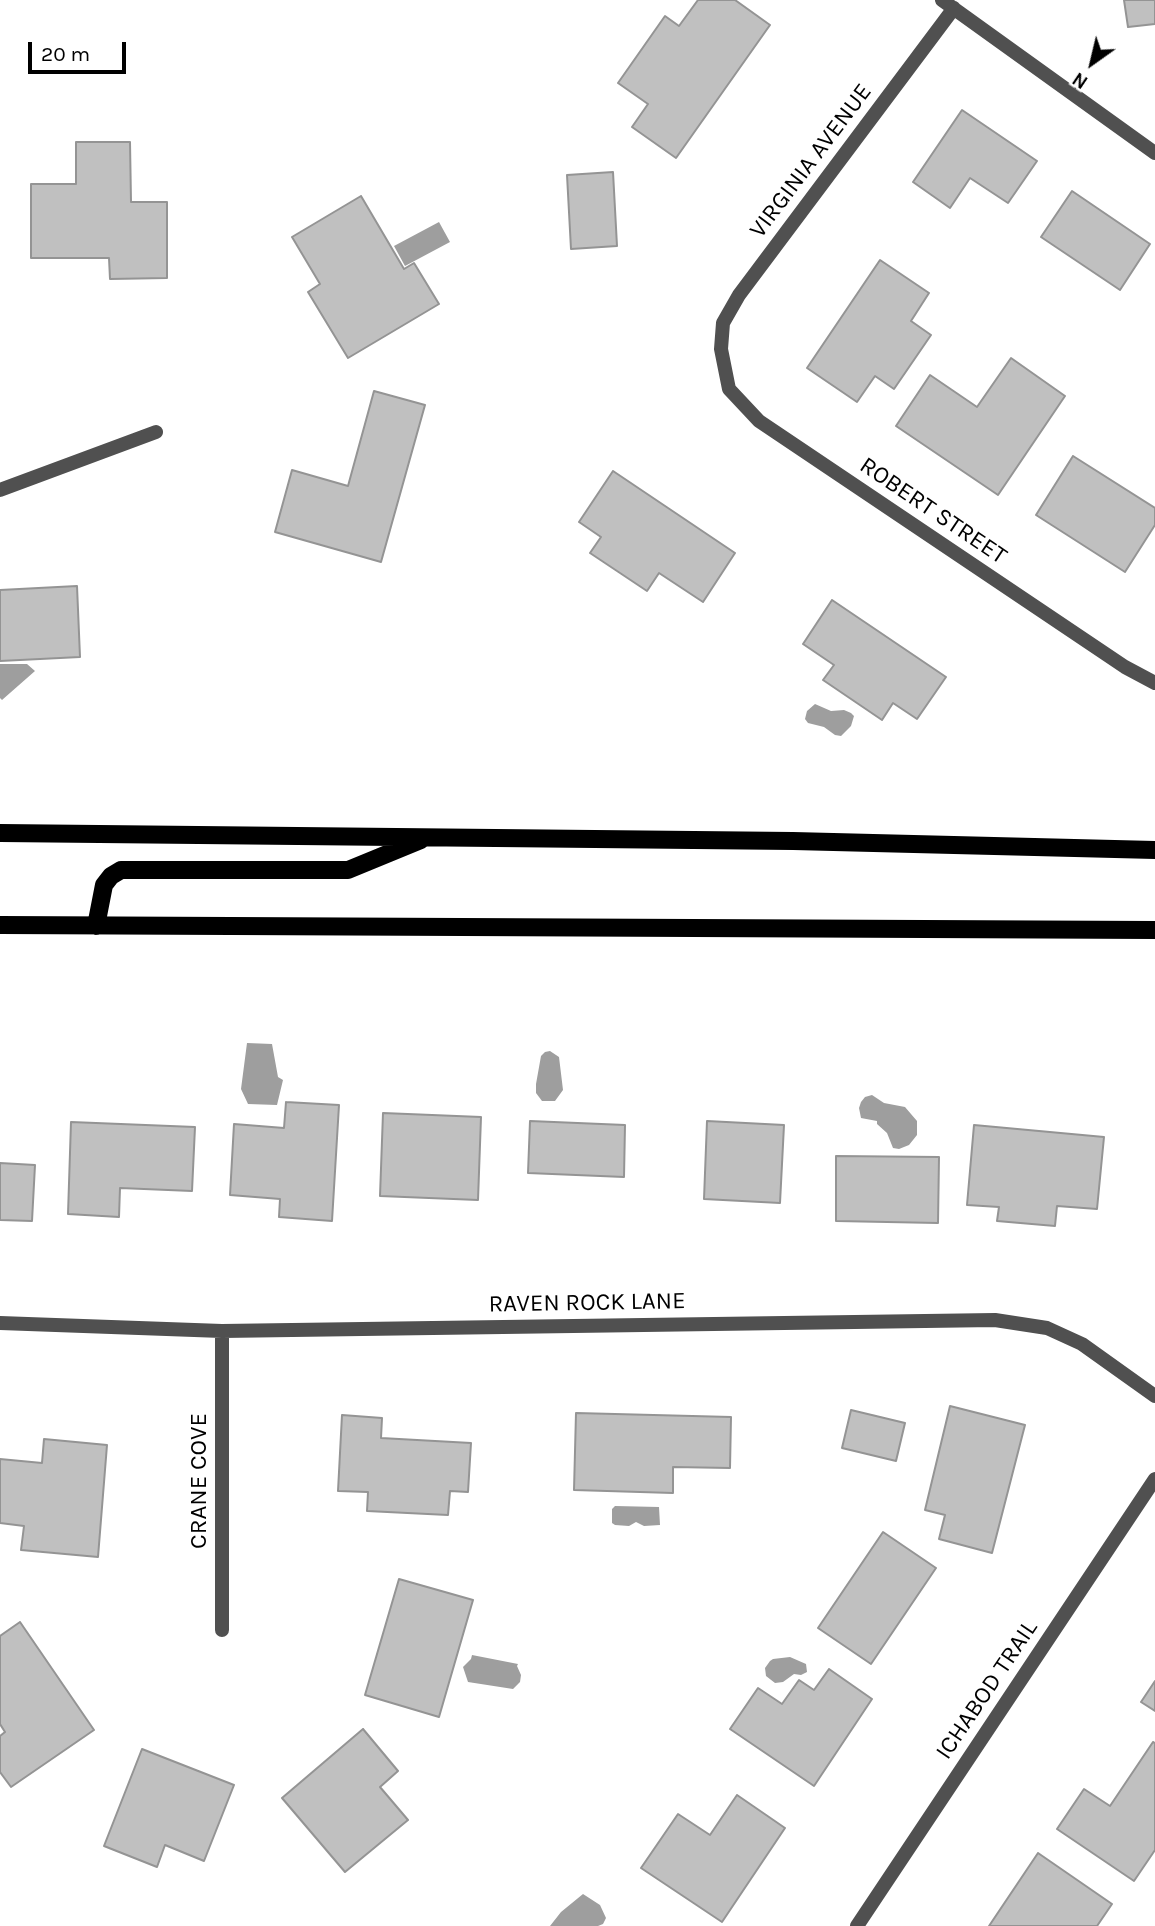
<!DOCTYPE html>
<html>
<head>
<meta charset="utf-8">
<style>
	body { margin:0 }
	#map { position:relative; width:1155px; height:1926px; overflow:hidden; background:#fff; font-family:Karla,sans-serif }
	canvas { display:block }
	.north { position:absolute; left:1057px; top:28px; width:70px; height:70px; -webkit-text-stroke:5px #fff; paint-order:stroke; rotate:214deg; font-size:19px; font-weight:700; line-height:28px; text-align:center; color:#000 }
	.north::after { content:''; display:block; margin:auto; width:24px; height:32px; background:#000; clip-path:polygon(50% 0,100% 100%,50% 72%,0 100%) }
	.scale { position:absolute; left:28px; top:42px; width:98px; height:32px; box-sizing:border-box; border:4px solid #000; border-top:0; padding-left:9px; font-size:21px; line-height:24px; white-space:nowrap; color:#000; -webkit-text-stroke:5px #fff; paint-order:stroke }
</style>
</head>
<body>
<div id="map">
<canvas width="1155" height="1926"></canvas>
<div class="north">N</div>
<div class="scale">20 m</div>
</div>
<script>
const g = document.querySelector('canvas').getContext('2d');
g.lineJoin = 'round';
function fill(path, color) {
  g.fillStyle = color;
  g.fill(path, 'evenodd');
}
function shape(rows) {
  const path = new Path2D();
  for (const r of rows) {
    path.moveTo(r[0], r[1]);
    for (let i = 2; i < r.length; i += 2) path.lineTo(r[i], r[i + 1]);
  }
  return path;
}
function strokePath(path, color, width, dash) {
  g.strokeStyle = color;
  g.lineWidth = width;
  g.lineCap = dash ? 'butt' : 'round';
  g.setLineDash(dash || []);
  g.stroke(path);
}
function write(font, color, halo, rows, align = 'center') {
  g.font = font + ' Karla,sans-serif';
  g.lineWidth = 6;
  g.setLineDash([]);
  g.textBaseline = 'middle';
  g.strokeStyle = halo;
  g.fillStyle = color;
  for (const [text, x, y, turn = 0] of rows) {
    g.save();
    g.translate(x, y);
    g.rotate((+turn || 0) * Math.PI / 180);
    g.textAlign = isNaN(turn) ? turn : align;
    if (halo) g.strokeText(text, 0, 0);
    g.fillText(text, 0, 0);
    g.restore();
  }
}
const water = shape([
	[439,222,450,242,405,266,394,246],
	[0,664,27,664,35,671,2,700,0,698],
	[815,704,831,711,844,710,851,713,854,716,851,726,841,736,835,735,824,727,808,723,805,719,807,711],
	[247,1043,272,1044,278,1077,283,1080,277,1105,248,1104,241,1089],
	[550,1051,559,1057,563,1090,555,1101,542,1101,536,1093,536,1084,541,1056,545,1052],
	[872,1095,884,1103,905,1107,917,1121,917,1135,909,1145,899,1149,893,1148,887,1133,877,1124,877,1121,861,1118,859,1108,861,1102,865,1097],
	[615,1506,659,1507,660,1525,644,1526,636,1522,629,1526,615,1525,612,1523,612,1509],
	[472,1655,518,1664,517,1666,521,1675,520,1682,513,1689,468,1682,463,1667,471,1659],
	[790,1657,806,1664,807,1672,801,1675,794,1674,783,1682,775,1683,766,1676,765,1668,770,1661,773,1659],
	[583,1894,600,1905,606,1918,603,1924,598,1926,550,1926,561,1912]
]);
const building = shape([
	[698,0,735,0,770,25,676,158,632,127,648,104,618,83,665,16,679,26,698,0],
	[1124,0,1155,0,1155,24,1128,27,1124,0],
	[962,110,1037,161,1008,203,970,178,950,208,913,182,962,110],
	[76,142,130,142,131,202,167,202,167,278,110,279,109,258,31,258,31,184,76,184,76,142],
	[613,172,617,246,571,249,567,175,613,172],
	[1072,191,1150,244,1120,290,1041,237,1072,191],
	[361,196,404,269,414,263,439,304,348,358,308,292,320,284,292,237,361,196],
	[880,260,929,293,911,321,931,335,894,389,875,376,857,402,807,368,880,260],
	[1011,358,1065,396,998,495,896,426,930,375,977,407,1011,358],
	[374,391,425,405,381,562,275,532,292,470,348,486,374,391],
	[1073,456,1155,508,1155,525,1125,572,1036,515,1073,456],
	[613,471,735,553,703,602,659,573,647,591,590,553,601,537,579,522,613,471],
	[77,586,80,657,0,661,0,590,77,586],
	[832,600,946,677,917,719,893,703,882,720,823,680,834,665,803,644,832,600],
	[286,1102,339,1105,332,1221,279,1217,280,1199,230,1195,234,1124,284,1128,286,1102],
	[383,1113,481,1117,478,1200,380,1196,383,1113],
	[530,1121,625,1125,624,1177,528,1173,530,1121],
	[707,1121,784,1125,780,1203,704,1199,707,1121],
	[71,1122,195,1127,192,1191,120,1188,119,1217,68,1214,71,1122],
	[974,1125,1104,1137,1097,1209,1057,1206,1055,1226,997,1221,999,1207,967,1205,974,1125],
	[836,1156,939,1157,938,1223,836,1221,836,1156],
	[0,1163,35,1165,32,1221,0,1220,0,1163],
	[950,1406,1025,1425,992,1553,939,1539,945,1515,925,1510,950,1406],
	[851,1410,905,1423,896,1461,842,1448,851,1410],
	[576,1413,731,1417,730,1468,673,1467,673,1493,574,1490,576,1413],
	[342,1415,382,1418,381,1438,471,1443,468,1492,450,1491,448,1515,367,1511,368,1492,338,1491,342,1415],
	[44,1439,107,1445,98,1557,21,1550,24,1526,0,1523,0,1459,42,1463,44,1439],
	[883,1532,936,1568,871,1664,818,1628,883,1532],
	[399,1579,473,1600,439,1717,365,1695,399,1579],
	[20,1622,94,1730,11,1787,0,1772,0,1736,5,1732,0,1724,0,1636,20,1622],
	[829,1669,872,1699,814,1786,730,1729,758,1688,782,1704,799,1680,814,1690,829,1669],
	[1155,1681,1155,1711,1141,1702,1155,1681],
	[363,1729,398,1771,380,1787,408,1820,345,1872,282,1798,363,1729],
	[1153,1742,1155,1743,1155,1850,1134,1881,1057,1829,1084,1789,1110,1806,1153,1742],
	[142,1749,234,1785,204,1861,165,1845,157,1867,104,1846,142,1749],
	[737,1795,785,1828,722,1922,641,1868,678,1814,710,1835,737,1795],
	[1038,1853,1112,1904,1097,1926,989,1926,1038,1853]
]);
const street = shape([
	[942,0,1155,153],
	[954,8,739,295,723,323,721,349,729,389,759,421,1125,667,1155,683],
	[0,490,156,432],
	[0,1323,222,1331,995,1320,1047,1328,1082,1344,1155,1396],
	[222,1630,222,1331],
	[857,1926,1155,1479]
]);
const primary = shape([
	[0,833,793,841,1155,850],
	[0,925,1155,930],
	[96,926,104,885,111,876,121,870,348,870,421,840]
]);
const streetNames = [
	["VIRGINIA AVENUE",811,161,-53],
	["ROBERT STREET",933,511,34],
	["RAVEN ROCK LANE",587,1303,-1],
	["CRANE COVE",199,1481,-90],
	["ICHABOD TRAIL",987,1690,-56]
];
fill(water, '#9e9e9e');
fill(building, '#c0c0c0');
strokePath(building, '#949494', 2);
strokePath(street, '#505050', 14);
strokePath(primary, '#000', 18);
write('24px', '#000', '#fff', streetNames);
</script>
</body>
</html>
